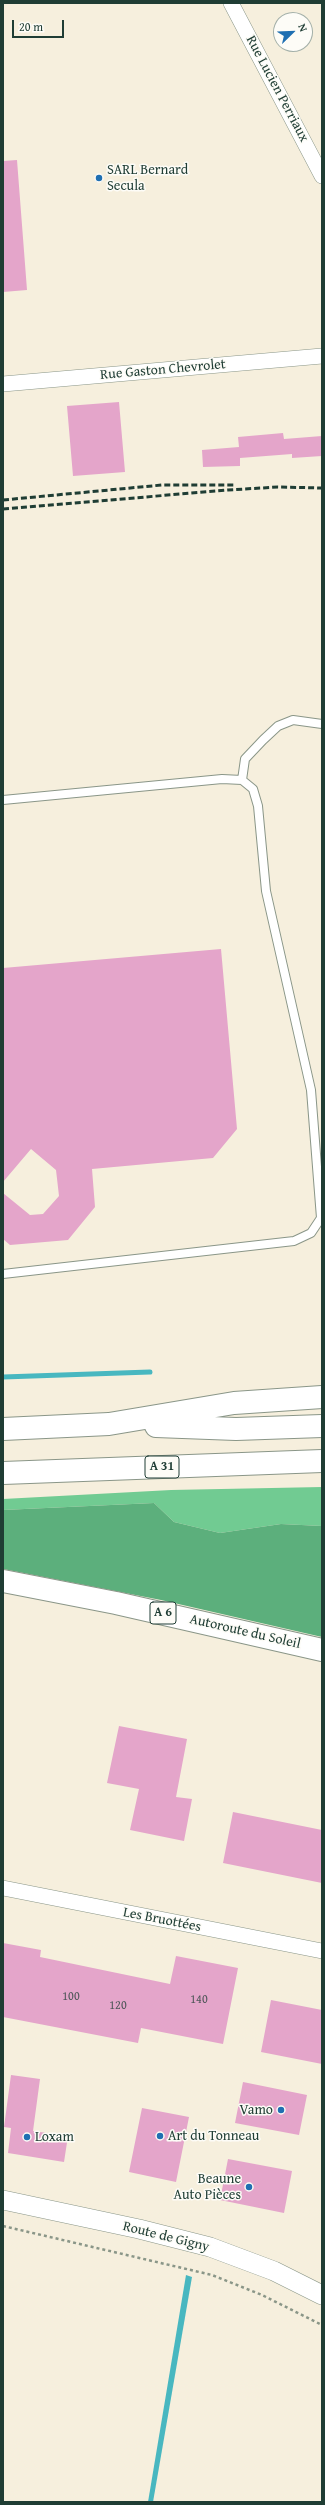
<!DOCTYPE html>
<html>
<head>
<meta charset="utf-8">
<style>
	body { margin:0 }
	#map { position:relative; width:325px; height:2505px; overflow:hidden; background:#f6efdd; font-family:"Gentium Book Plus",serif }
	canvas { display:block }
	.frame { position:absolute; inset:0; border:4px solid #1f3d34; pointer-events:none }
	.north { position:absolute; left:273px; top:12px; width:40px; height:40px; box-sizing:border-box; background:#fdfcf7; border:1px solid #a4b0a9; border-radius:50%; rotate:67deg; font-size:11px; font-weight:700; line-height:16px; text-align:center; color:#1f3d34 }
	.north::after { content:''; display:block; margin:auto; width:14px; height:18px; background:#1f6fb2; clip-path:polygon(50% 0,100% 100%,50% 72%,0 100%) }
	.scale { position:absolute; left:12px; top:20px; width:52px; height:18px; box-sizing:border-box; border:2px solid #1f3d34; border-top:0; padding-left:5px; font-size:12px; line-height:14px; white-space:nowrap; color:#1f3d34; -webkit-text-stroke:3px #fdfcf7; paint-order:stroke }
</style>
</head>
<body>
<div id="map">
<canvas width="325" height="2505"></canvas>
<div class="frame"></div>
<div class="north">N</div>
<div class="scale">20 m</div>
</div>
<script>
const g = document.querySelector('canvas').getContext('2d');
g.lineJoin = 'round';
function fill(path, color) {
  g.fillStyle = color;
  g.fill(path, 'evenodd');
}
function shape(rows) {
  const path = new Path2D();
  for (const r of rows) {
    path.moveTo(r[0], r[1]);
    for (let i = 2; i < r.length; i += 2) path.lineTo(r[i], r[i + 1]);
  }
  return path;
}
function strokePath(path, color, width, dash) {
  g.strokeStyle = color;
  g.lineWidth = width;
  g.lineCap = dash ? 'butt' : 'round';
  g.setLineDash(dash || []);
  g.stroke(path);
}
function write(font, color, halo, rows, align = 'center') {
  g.font = font + ' "Gentium Book Plus",serif';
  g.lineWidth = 3;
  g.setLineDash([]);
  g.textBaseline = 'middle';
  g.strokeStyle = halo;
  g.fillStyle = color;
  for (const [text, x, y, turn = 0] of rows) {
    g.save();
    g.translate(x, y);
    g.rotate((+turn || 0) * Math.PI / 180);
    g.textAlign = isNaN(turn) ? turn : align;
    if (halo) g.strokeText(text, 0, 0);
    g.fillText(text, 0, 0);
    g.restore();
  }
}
const green = shape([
	[322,1487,322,1526,281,1524,220,1533,174,1522,154,1503,3,1510,3,1499,171,1490]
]);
const forest = shape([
	[154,1503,174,1522,220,1533,281,1524,322,1526,322,1637,161,1600,3,1569,3,1510]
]);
const water = shape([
	[186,2275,192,2277,153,2502,148,2502]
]);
const stream = shape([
	[3,1377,150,1372]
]);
const building = shape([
	[17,160,27,290,3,292,3,161],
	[119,402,125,472,73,476,67,406],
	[283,433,284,439,322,436,322,456,292,458,292,454,240,458,240,466,203,467,202,450,239,447,238,437],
	[221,949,237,1129,213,1158,92,1169,95,1207,68,1240,10,1245,3,1239,3,1193,30,1215,43,1214,59,1196,56,1170,31,1149,3,1182,3,968],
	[119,1726,187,1739,176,1797,192,1799,184,1841,130,1830,139,1789,107,1783],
	[233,1812,322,1830,322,1883,223,1863],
	[3,1943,41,1950,40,1957,170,1984,176,1956,238,1968,223,2044,141,2028,138,2043,3,2017],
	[271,2000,322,2010,322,2064,261,2052],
	[11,2075,40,2079,33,2131,68,2136,64,2162,8,2153,11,2128,4,2127],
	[243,2082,307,2095,299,2135,235,2123],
	[142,2108,189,2117,176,2182,129,2172],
	[228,2159,292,2171,284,2213,220,2200]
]);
const path = shape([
	[3,2226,212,2275,262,2295,322,2325]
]);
const service = shape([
	[242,780,245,759,263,740,278,726,293,720,322,724],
	[3,800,222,779,242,780,253,789,258,806,266,891,311,1090,321,1218,311,1233,294,1241,3,1274]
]);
const minor = shape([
	[231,3,322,176],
	[3,384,322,356],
	[3,1888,322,1951]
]);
const tertiary = shape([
	[3,2200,139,2229,210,2247,274,2271,322,2295]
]);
const motorway = shape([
	[156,1426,236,1429,322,1426],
	[3,1429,109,1424,234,1403,322,1397],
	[3,1473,322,1461],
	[3,1581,116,1603,322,1650]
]);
const rail = shape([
	[3,500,162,485,234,485],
	[3,509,228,490,278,487,322,488]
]);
const markers = [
	[99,178,4,"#1f6fb2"],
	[281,2110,4,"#1f6fb2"],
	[160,2136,4,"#1f6fb2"],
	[27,2137,4,"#1f6fb2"],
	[249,2187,4,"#1f6fb2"]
];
const numberNames = [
	["100",71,1997],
	["140",199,2000],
	["120",118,2006]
];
const shields = [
	[162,1467,34],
	[163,1613,26]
];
const shieldNames = [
	["A 31",162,1467],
	["A 6",163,1613]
];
const streetNames = [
	["Rue Lucien Perriaux",277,89,62],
	["Rue Gaston Chevrolet",163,370,-5],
	["Autoroute du Soleil",245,1632,13],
	["Les Bruottées",162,1920,11],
	["Route de Gigny",166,2237,14]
];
const poiNames = [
	["SARL Bernard",107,170],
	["Secula",107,186],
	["Vamo",273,2110,"right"],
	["Art du Tonneau",168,2136],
	["Loxam",35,2137],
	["Beaune",241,2179,"right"],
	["Auto Pièces",241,2195,"right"]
];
fill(green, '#71cb92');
fill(forest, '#5caf7c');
fill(water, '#48b7c0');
strokePath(stream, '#48b7c0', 5);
fill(building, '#e4a5ca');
strokePath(service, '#8a9688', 10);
strokePath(minor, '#8a9688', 16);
strokePath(tertiary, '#8a9688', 20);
strokePath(motorway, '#8a9688', 24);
strokePath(path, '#8a9688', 2.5, [3, 3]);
strokePath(service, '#fff', 8);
strokePath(minor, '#fff', 15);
strokePath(tertiary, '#fff', 19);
strokePath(motorway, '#fff', 22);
strokePath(rail, '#1f3d34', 3, [6, 3]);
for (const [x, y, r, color] of markers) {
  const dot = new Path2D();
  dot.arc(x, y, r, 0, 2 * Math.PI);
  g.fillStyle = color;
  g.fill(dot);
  strokePath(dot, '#fdfcf7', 1.5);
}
write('12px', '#50575a', null, numberNames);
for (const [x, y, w] of shields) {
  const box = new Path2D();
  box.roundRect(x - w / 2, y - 11, w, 22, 3);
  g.fillStyle = '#fdfcf7';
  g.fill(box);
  strokePath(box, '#1f3d34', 1);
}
write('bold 13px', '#1f3d34', null, shieldNames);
write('14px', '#1f3d34', '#fdfcf7', streetNames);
write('14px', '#1f3d34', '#fdfcf7', poiNames, 'left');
</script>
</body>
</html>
